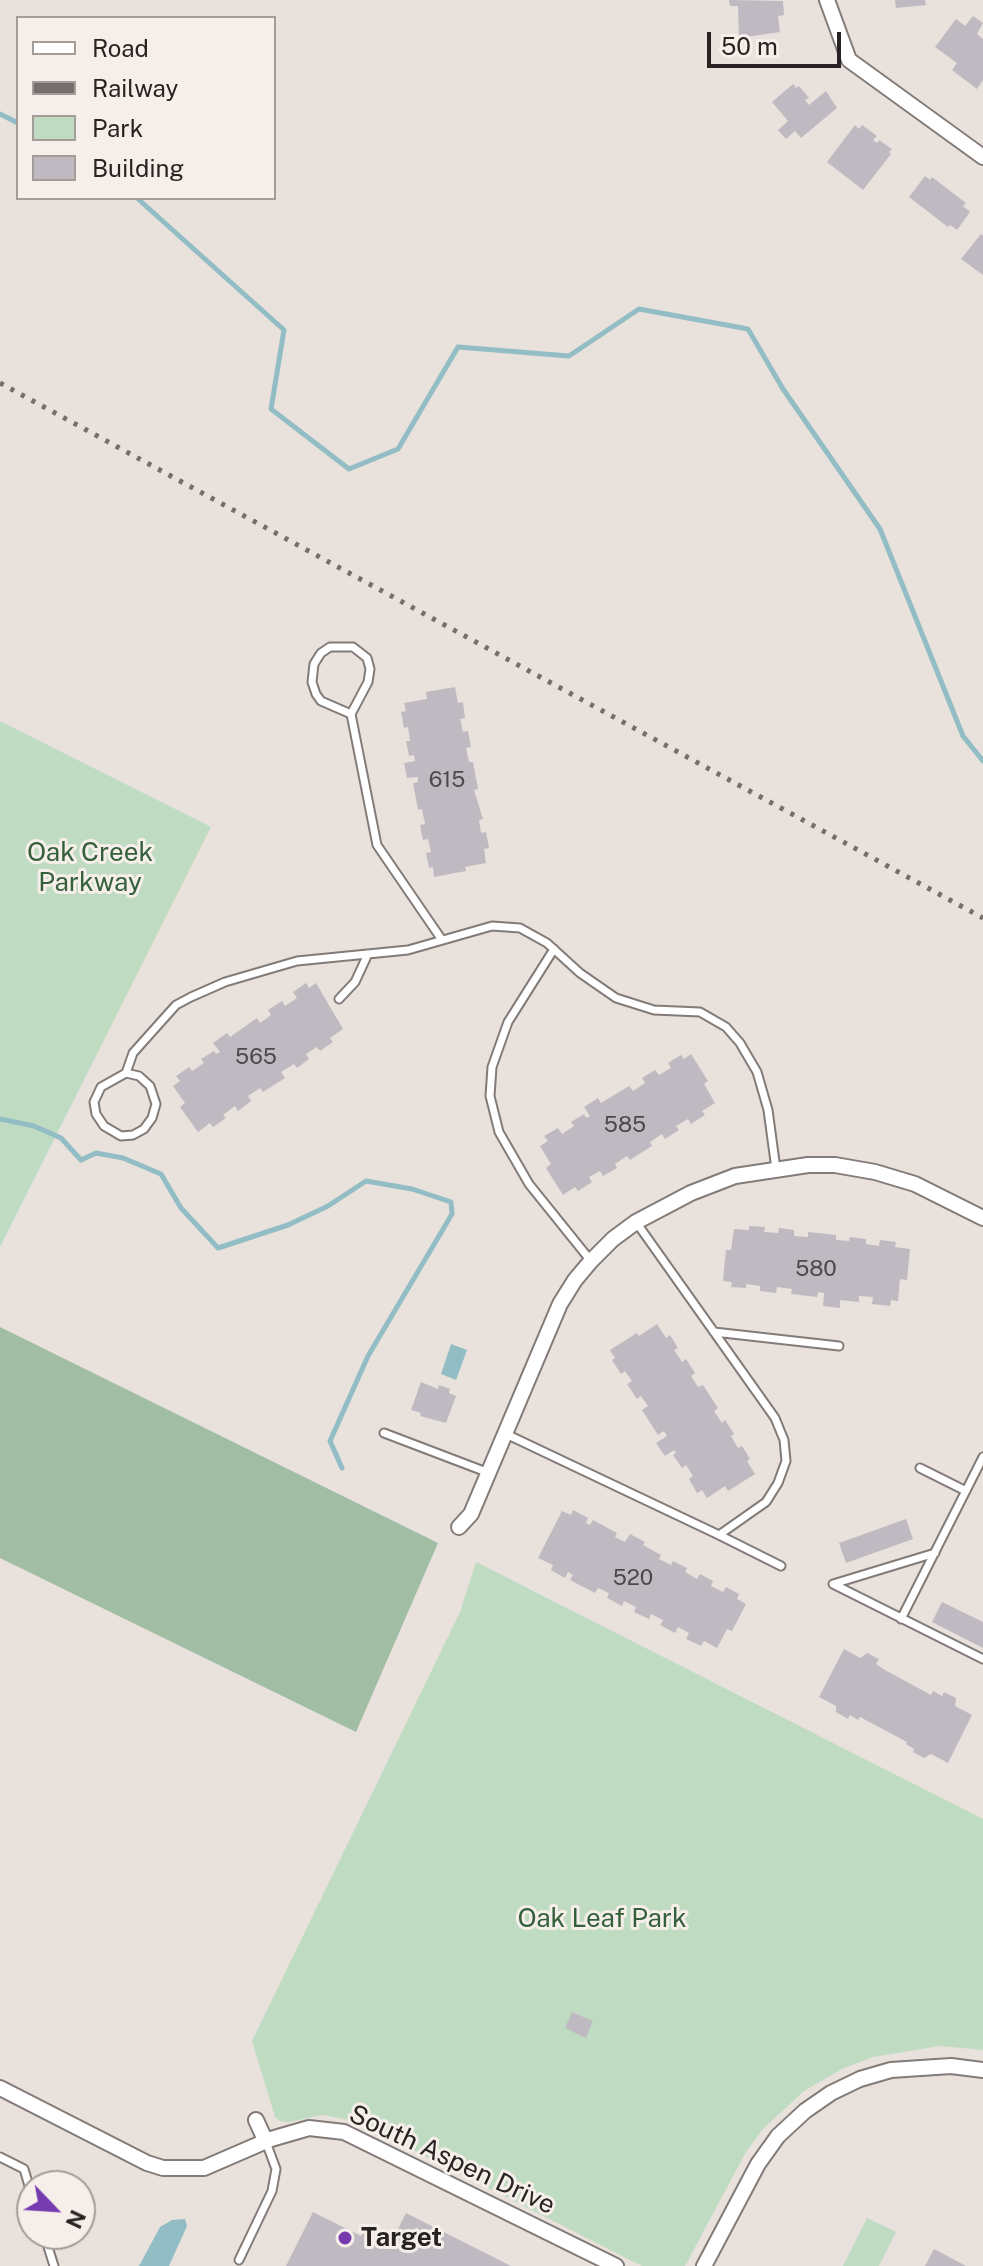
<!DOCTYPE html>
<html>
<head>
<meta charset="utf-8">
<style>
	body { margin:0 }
	#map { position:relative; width:983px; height:2266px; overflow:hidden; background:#e9e1dc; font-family:"Public Sans",sans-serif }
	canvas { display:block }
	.legend { position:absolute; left:16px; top:16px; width:260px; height:184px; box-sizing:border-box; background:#f6eee9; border:2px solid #a39d99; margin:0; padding:10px 14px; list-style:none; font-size:24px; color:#262322 }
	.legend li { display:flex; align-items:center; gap:16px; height:40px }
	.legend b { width:40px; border:2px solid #a39d99 }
	.north { position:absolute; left:16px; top:2170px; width:80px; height:80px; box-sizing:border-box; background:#f6eee9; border:2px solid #a39d99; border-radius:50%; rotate:115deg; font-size:22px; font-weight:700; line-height:32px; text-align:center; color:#262322 }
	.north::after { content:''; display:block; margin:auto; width:28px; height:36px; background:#773bb0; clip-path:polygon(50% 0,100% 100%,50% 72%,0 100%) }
	.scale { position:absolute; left:707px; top:32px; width:134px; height:36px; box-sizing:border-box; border:4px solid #262322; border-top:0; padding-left:10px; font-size:24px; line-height:28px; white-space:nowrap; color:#262322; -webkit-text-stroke:6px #f6eee9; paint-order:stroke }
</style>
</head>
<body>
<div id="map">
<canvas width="983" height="2266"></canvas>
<ul class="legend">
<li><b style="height:10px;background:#fff"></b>Road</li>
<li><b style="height:10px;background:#746f6c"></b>Railway</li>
<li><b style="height:22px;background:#bfdcc2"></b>Park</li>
<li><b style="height:22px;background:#bfbac1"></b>Building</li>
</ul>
<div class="north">N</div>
<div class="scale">50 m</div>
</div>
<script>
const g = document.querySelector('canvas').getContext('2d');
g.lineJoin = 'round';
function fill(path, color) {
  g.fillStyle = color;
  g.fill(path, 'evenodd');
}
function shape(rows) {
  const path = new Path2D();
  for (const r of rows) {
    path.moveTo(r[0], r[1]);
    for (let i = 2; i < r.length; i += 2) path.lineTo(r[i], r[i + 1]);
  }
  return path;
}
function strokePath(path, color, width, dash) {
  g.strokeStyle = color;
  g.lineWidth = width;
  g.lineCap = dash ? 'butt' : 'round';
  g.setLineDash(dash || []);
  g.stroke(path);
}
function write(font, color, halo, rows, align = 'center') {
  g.font = font + ' "Public Sans",sans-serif';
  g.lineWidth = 6;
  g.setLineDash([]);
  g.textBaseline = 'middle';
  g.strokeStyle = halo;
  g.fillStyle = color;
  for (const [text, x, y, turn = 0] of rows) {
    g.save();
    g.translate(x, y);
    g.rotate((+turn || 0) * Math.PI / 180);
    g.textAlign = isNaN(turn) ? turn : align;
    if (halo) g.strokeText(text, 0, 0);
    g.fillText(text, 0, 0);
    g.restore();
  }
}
const green = shape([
	[0,721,211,827,0,1247],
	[476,1562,983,1819,983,2050,940,2046,873,2057,842,2069,804,2091,763,2129,746,2152,685,2266,642,2266,358,2122,323,2115,289,2122,280,2121,275,2117,252,2041,460,1612],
	[867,2218,896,2232,879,2266,843,2266]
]);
const forest = shape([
	[0,1327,438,1543,356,1732,0,1558]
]);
const water = shape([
	[451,1344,467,1350,456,1380,441,1374],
	[185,2219,187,2226,169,2266,139,2266,160,2227,172,2220]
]);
const stream = shape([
	[0,114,18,123],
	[137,198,284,330,271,409,349,469,398,449,458,347,569,356,639,309,748,329,783,389,880,529,963,736,983,761],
	[0,1119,34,1126,61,1138,81,1160,96,1153,123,1158,161,1174,181,1208,218,1248,288,1225,328,1206,366,1181,412,1189,451,1202,452,1214,368,1356,330,1441,342,1468]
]);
const building = shape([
	[729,0,783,1,784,15,778,16,780,32,739,38,738,6,730,6],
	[895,0,925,0,926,5,896,8],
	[973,16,983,23,977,34,983,39,983,80,977,89,952,70,957,63,935,47,956,19,965,26],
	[793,84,796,88,799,86,809,98,805,100,809,105,826,91,837,108,801,138,795,131,786,139,778,130,788,121,772,102],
	[855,125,859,129,862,125,877,136,873,140,877,143,879,140,892,149,889,152,891,154,863,190,827,162],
	[925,176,930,180,932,177,966,203,963,206,970,212,957,230,950,225,948,227,909,197],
	[981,234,983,236,983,275,961,259],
	[455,687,458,703,463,702,465,718,460,719,463,732,468,731,471,747,466,748,469,762,473,762,478,789,474,790,483,819,479,820,481,833,486,832,489,848,484,849,486,863,465,867,466,871,434,877,433,867,429,868,426,853,431,852,428,839,423,840,420,825,425,824,422,809,418,810,413,783,418,782,418,777,407,778,404,763,415,761,414,755,409,756,406,741,410,741,408,727,404,728,401,712,406,711,404,703,427,699,426,692],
	[306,983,309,988,316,983,343,1029,330,1038,333,1042,320,1051,317,1047,306,1054,309,1059,297,1068,294,1064,281,1072,285,1078,263,1092,260,1088,248,1096,251,1101,238,1111,235,1106,223,1115,226,1118,213,1127,210,1123,198,1132,180,1107,185,1103,173,1086,180,1081,176,1076,189,1067,192,1071,204,1063,201,1059,214,1051,216,1054,220,1052,213,1043,227,1033,230,1037,257,1018,260,1023,271,1015,268,1010,282,1001,285,1006,297,998,293,992],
	[691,1054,708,1081,704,1084,715,1103,702,1111,705,1115,691,1124,688,1119,676,1126,679,1130,665,1139,662,1134,650,1142,652,1146,630,1160,627,1156,615,1164,617,1168,603,1176,600,1171,589,1177,592,1182,578,1191,575,1187,563,1195,546,1168,551,1164,540,1146,548,1141,544,1136,558,1128,562,1134,574,1126,571,1122,584,1114,586,1118,590,1116,584,1107,598,1098,601,1103,629,1086,633,1091,645,1083,642,1078,655,1070,659,1075,671,1068,668,1063,681,1055,684,1059],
	[749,1226,765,1227,764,1232,778,1233,779,1228,794,1230,794,1236,808,1237,808,1232,836,1235,836,1240,849,1241,850,1237,866,1239,866,1244,879,1246,880,1240,896,1242,895,1247,910,1249,907,1280,900,1279,898,1301,891,1300,890,1306,872,1304,873,1297,859,1296,859,1302,840,1300,840,1308,823,1306,824,1293,818,1292,817,1297,791,1294,792,1289,777,1287,776,1293,760,1291,760,1286,746,1284,746,1288,731,1287,732,1282,723,1281,726,1250,731,1250,734,1229,749,1230],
	[657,1324,666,1338,670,1335,678,1348,674,1350,682,1362,686,1359,695,1373,691,1376,698,1387,703,1385,718,1408,714,1411,722,1423,725,1420,734,1434,731,1436,738,1448,742,1446,750,1459,747,1461,755,1474,728,1491,725,1486,707,1498,702,1490,697,1493,689,1479,693,1476,686,1465,682,1468,673,1455,676,1453,674,1450,665,1456,656,1443,667,1436,664,1431,658,1435,642,1410,648,1406,641,1396,637,1399,627,1384,632,1381,625,1371,621,1374,612,1360,615,1358,610,1350,637,1333,639,1336],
	[421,1382,438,1389,439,1385,450,1389,449,1393,456,1396,446,1423,420,1416,421,1413,411,1410],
	[573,1510,588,1518,586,1523,590,1525,593,1520,617,1533,615,1537,625,1542,630,1534,645,1542,643,1545,661,1555,659,1559,671,1565,673,1561,687,1568,685,1572,697,1579,700,1574,713,1581,711,1586,723,1592,726,1587,739,1594,737,1599,746,1604,732,1631,727,1629,717,1648,704,1641,701,1646,686,1639,689,1633,678,1627,675,1633,660,1625,663,1620,651,1614,649,1619,634,1612,636,1607,624,1601,622,1606,607,1598,609,1593,598,1588,595,1593,570,1580,573,1575,568,1572,565,1578,551,1570,553,1565,538,1558,562,1511,571,1515],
	[906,1519,913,1539,846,1563,839,1543],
	[942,1602,983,1622,983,1648,932,1622],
	[844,1649,860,1658,867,1653,879,1659,876,1664,885,1670,931,1695,933,1691,942,1696,944,1692,956,1698,955,1706,972,1715,948,1763,931,1754,924,1758,913,1752,914,1749,906,1744,907,1742,860,1717,858,1720,850,1715,848,1719,836,1712,836,1706,819,1697],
	[572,2012,593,2021,586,2038,565,2028],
	[313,2212,361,2236,366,2226,393,2239,406,2213,511,2266,286,2266],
	[934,2249,966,2266,925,2266]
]);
const service = shape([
	[351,714,368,682,370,669,367,658,353,647,330,647,321,653,314,664,312,682,316,694,321,701,351,714,377,845,442,940],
	[554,949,508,1022,492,1067,490,1096,499,1132,529,1184,591,1261],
	[339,999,355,982,368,954],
	[126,1073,139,1076,150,1086,156,1104,152,1118,144,1129,133,1135,121,1136,104,1126,96,1114,94,1102,101,1087,126,1073,133,1053,176,1005,191,997,225,982,297,961,408,950,492,926,520,928,547,943,580,973,616,998,654,1010,700,1012,726,1027,740,1043,757,1072,768,1110,776,1169],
	[714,1332,839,1346],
	[384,1433,489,1473],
	[506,1434,719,1535,766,1502,778,1483,786,1461,784,1440,775,1418,636,1222],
	[920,1468,966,1491],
	[719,1535,781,1566],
	[935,1553,833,1584,983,1659],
	[901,1619,983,1457],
	[0,2157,24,2169,32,2196],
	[44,2234,54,2266],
	[239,2260,272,2191,276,2169,266,2142]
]);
const minor = shape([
	[827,0,849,60,983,157],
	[459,1527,471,1514,560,1304,575,1280,591,1261,613,1239,636,1222,691,1193,735,1176,808,1165,835,1165,875,1172,915,1184,983,1218],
	[0,2088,147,2163,163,2168,204,2168,271,2139,309,2128,344,2132,616,2266],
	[256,2120,266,2142],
	[704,2266,758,2164,778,2136,805,2111,831,2093,860,2079,891,2070,951,2066,983,2070]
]);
const rail = shape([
	[0,383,983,918]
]);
const markers = [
	[345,2238,8,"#773bb0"]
];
const numberNames = [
	["615",447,780],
	["565",256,1057],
	["585",625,1125],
	["580",816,1269],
	["520",633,1578]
];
const parkNames = [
	["Oak Creek",90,853],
	["Parkway",90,883],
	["Oak Leaf Park",602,1919]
];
const streetNames = [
	["South Aspen Drive",452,2160,25]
];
const poiNames = [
	["Target",361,2238]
];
fill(green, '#bfdcc2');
fill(forest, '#a1bea5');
fill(water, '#92bdc5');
strokePath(stream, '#92bdc5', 5);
fill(building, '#bfbac1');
strokePath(service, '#827b77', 11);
strokePath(minor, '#827b77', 18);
strokePath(service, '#fff', 7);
strokePath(minor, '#fff', 14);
strokePath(rail, '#746f6c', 5, [4, 8]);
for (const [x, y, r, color] of markers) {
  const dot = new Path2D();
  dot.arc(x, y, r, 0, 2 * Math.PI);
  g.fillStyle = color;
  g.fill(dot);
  strokePath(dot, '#f6eee9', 3);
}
write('22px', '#4c494a', null, numberNames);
write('26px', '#34613c', '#f6eee9', parkNames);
write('26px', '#262322', '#f6eee9', streetNames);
write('bold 26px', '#262322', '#f6eee9', poiNames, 'left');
</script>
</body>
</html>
